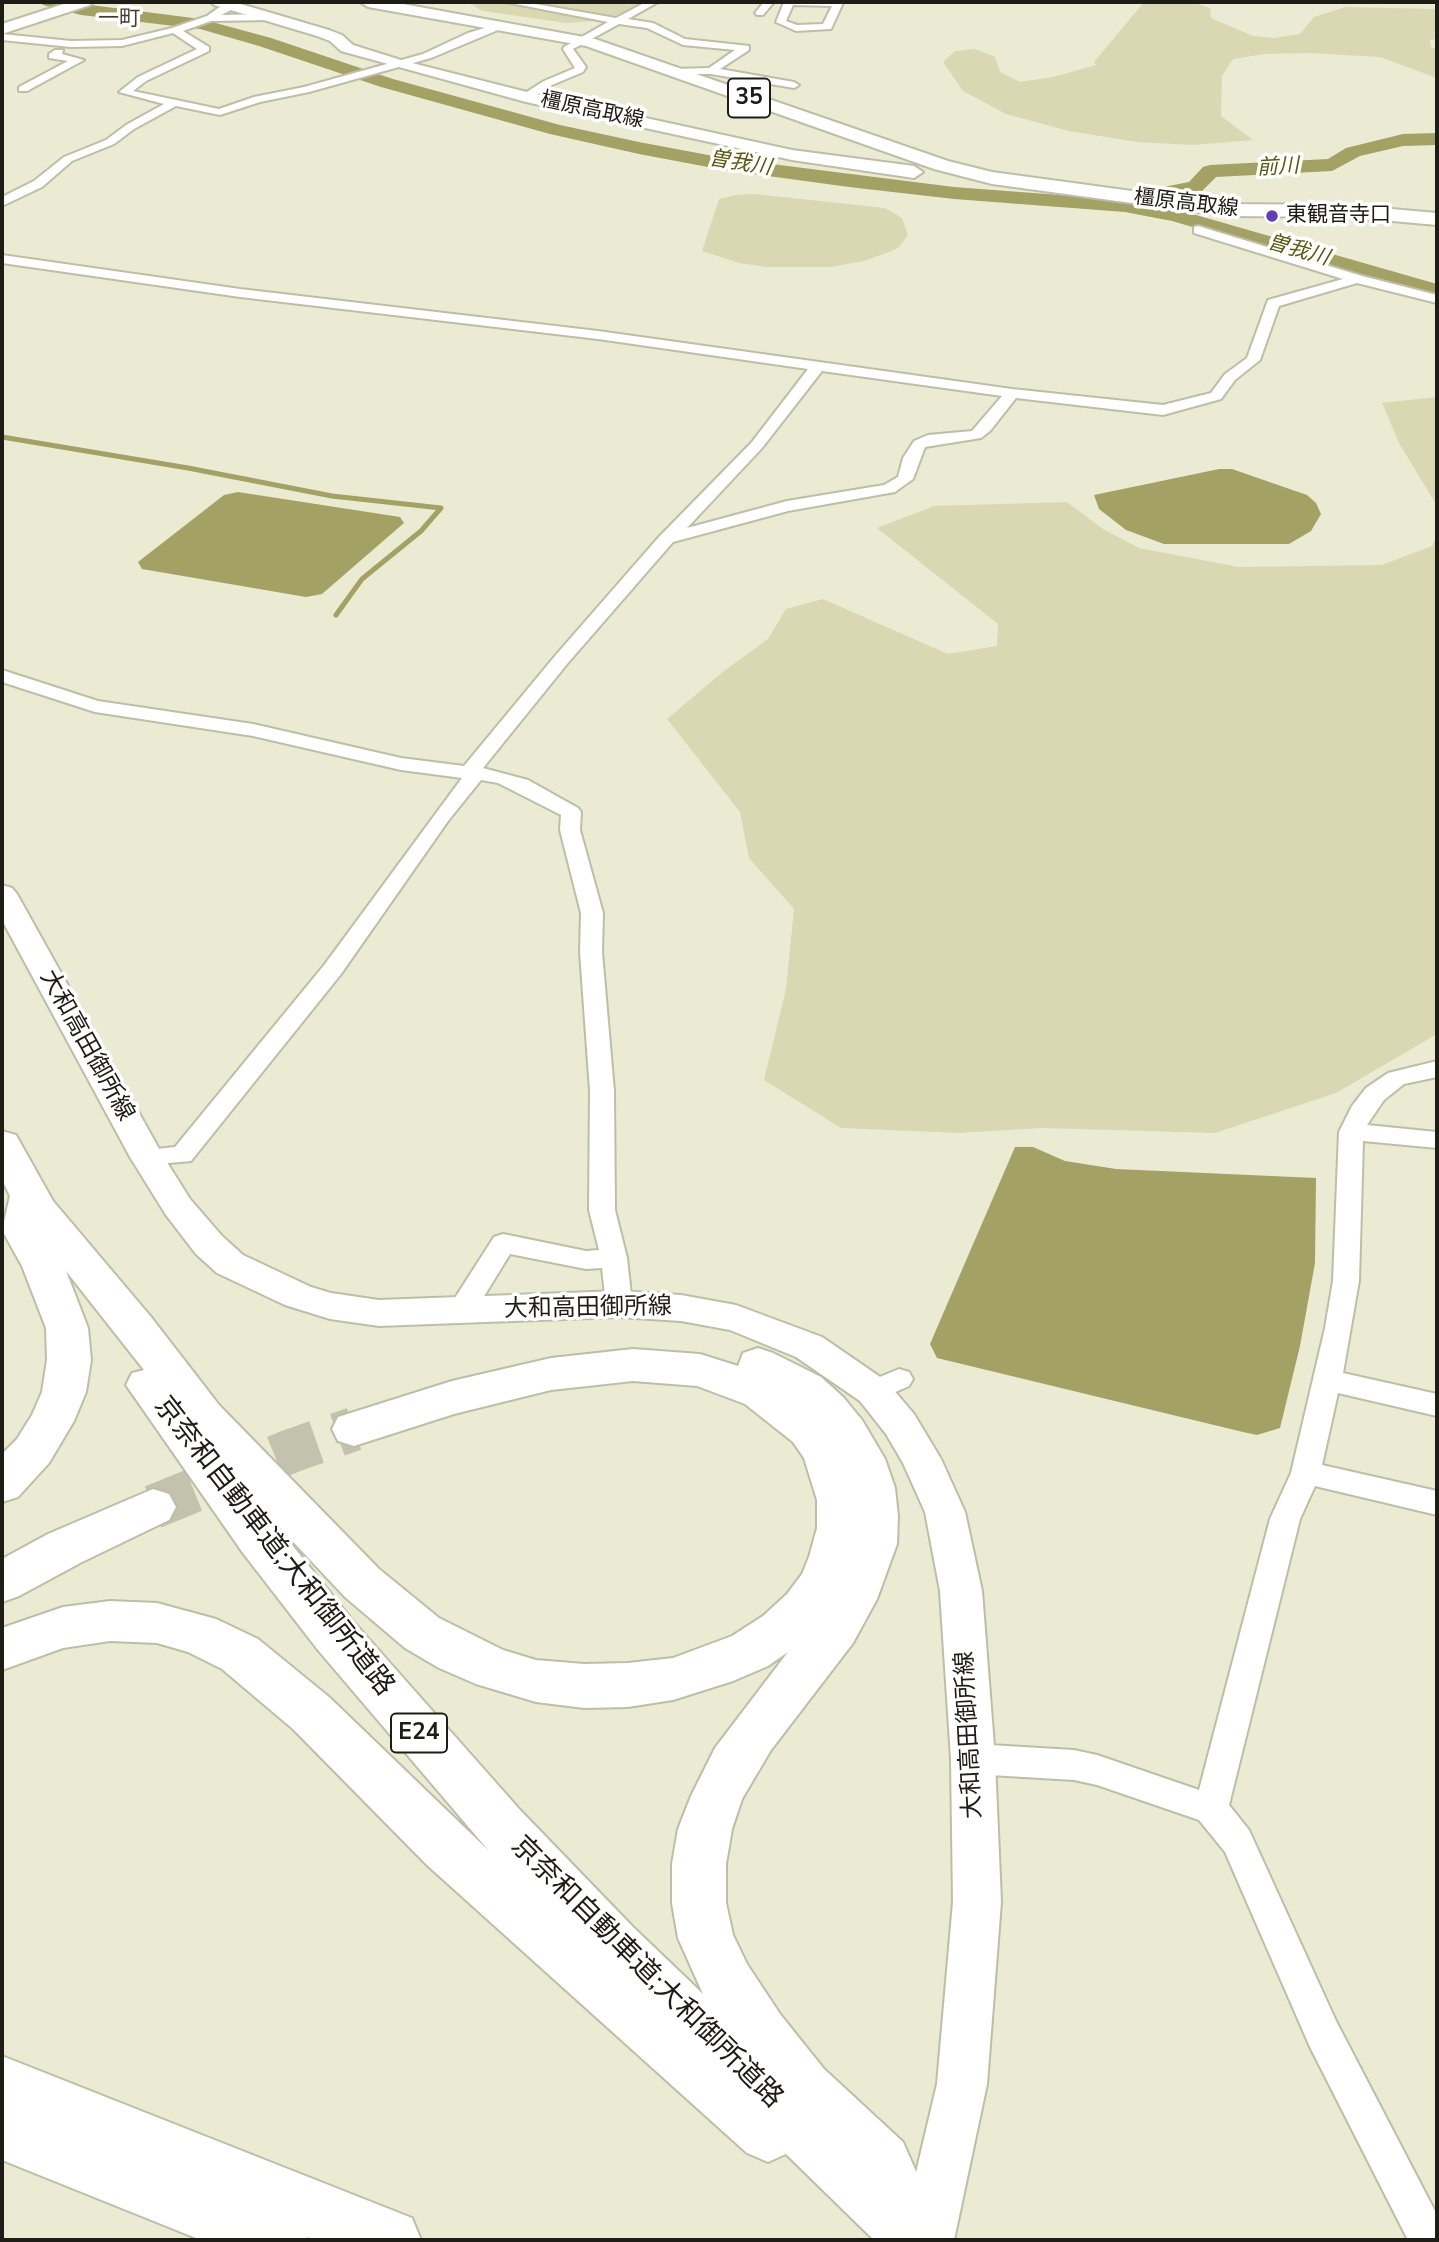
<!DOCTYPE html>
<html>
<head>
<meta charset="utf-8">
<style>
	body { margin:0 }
	#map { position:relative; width:1439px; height:2242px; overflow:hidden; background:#ebebd3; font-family:"Nunito Sans",sans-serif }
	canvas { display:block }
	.frame { position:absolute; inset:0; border:4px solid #1e1d15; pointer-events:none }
</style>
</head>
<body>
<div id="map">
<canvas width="1439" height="2242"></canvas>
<div class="frame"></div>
</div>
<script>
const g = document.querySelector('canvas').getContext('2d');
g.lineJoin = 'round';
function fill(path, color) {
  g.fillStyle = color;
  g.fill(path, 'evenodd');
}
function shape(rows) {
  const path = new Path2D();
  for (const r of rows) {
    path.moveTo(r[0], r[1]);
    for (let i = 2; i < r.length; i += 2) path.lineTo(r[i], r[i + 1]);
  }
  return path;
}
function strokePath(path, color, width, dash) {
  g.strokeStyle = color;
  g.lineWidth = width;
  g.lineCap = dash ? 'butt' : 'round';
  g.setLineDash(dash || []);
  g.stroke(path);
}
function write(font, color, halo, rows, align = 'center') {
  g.font = font + ' "Nunito Sans","Noto Sans JP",sans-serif';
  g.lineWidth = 7;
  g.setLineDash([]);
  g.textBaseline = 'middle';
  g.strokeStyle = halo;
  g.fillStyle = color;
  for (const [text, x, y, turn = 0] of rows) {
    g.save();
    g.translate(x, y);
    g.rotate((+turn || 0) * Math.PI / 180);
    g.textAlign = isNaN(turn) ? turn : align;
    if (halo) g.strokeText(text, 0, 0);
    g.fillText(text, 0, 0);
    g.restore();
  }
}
const green = shape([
	[467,2,660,2,596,21,566,23,483,11],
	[1144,2,1192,2,1210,8,1211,18,1253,36,1274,38,1300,34,1314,17,1345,7,1437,9,1437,39,1430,40,1431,47,1437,49,1437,78,1380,57,1307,53,1265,54,1233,59,1222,76,1221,116,1253,140,1193,145,1137,142,1069,131,1006,114,963,91,943,62,955,51,975,49,995,57,1000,72,1020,82,1053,77,1096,65,1094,62],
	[755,194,885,208,902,218,908,235,898,248,889,252,864,261,831,267,766,267,739,263,702,251,719,199,736,195],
	[1437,397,1437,506,1399,443,1382,403],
	[1067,502,1103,529,1139,548,1239,567,1382,565,1432,546,1437,534,1437,1034,1336,1093,1215,1133,1042,1128,959,1133,841,1128,764,1080,786,989,794,909,749,858,740,812,667,719,724,671,768,639,786,609,823,599,948,654,997,646,998,624,877,528,934,506]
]);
const water = shape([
	[1219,469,1232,469,1307,495,1316,503,1321,514,1311,531,1289,544,1164,544,1126,530,1099,509,1094,495],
	[238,492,400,517,404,523,322,594,306,597,142,569,138,562,224,495],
	[1015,1147,1033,1147,1065,1161,1116,1169,1316,1178,1315,1263,1300,1346,1280,1428,1257,1435,1243,1432,937,1358,930,1344]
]);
const stream = shape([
	[2,437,188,468,332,496,441,508,421,531,362,579,336,615]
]);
const river = shape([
	[41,2,67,2,201,19,271,38,393,79,560,125,639,142,724,158,954,187,1126,200,1128,194,1189,182,1203,167,1210,165,1328,159,1346,148,1403,134,1437,133,1437,145,1403,146,1360,156,1332,171,1216,177,1202,191,1141,203,1182,211,1437,284,1437,298,1172,221,1125,212,954,199,849,187,724,170,639,154,550,134,381,87,259,46,200,29,81,15,43,5,41,2]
]);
const motorwayTunnel = shape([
	[153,1507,291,1451,354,1429]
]);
const minor = shape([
	[505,2,524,2,616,18,646,2,658,2,628,19,653,23,685,39,749,46,749,50,720,69,794,82,799,85,794,88,711,74,670,74,669,72,674,69,709,68,735,50,683,45,647,28,619,24,573,49,586,67,583,72,552,85,530,99,522,99,522,95,544,81,575,68,563,49,564,47,608,22,505,2],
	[764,2,774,2,763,15,757,15,755,13,764,2],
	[784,2,842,2,843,3,831,29,796,31,776,22,784,2],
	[793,5,832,6,823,24,797,25,786,21,793,5],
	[232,3,235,4,235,8,221,15,270,14,275,17,270,20,211,21,183,31,209,47,209,51,146,81,133,91,219,109,254,97,304,87,423,54,468,33,501,23,510,25,431,58,309,92,260,102,220,115,176,106,134,129,114,144,72,161,42,187,2,206,2,197,34,181,64,157,106,140,126,125,164,104,119,92,138,77,197,49,173,33,122,46,71,47,2,40,2,34,71,41,122,40,172,28,207,16,221,6,232,3],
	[55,50,63,50,62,54,84,60,27,91,19,91,19,87,68,61,49,58,49,54,55,50],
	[1198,226,1362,276,1437,295,1437,303,1357,283,1279,306,1260,360,1235,380,1221,399,1163,415,1016,398,990,431,981,438,925,447,913,479,895,492,788,511,673,542,567,664,483,768,528,780,578,808,581,812,580,830,603,913,602,952,614,1091,615,1210,627,1258,632,1304,629,1311,619,1314,609,1311,606,1304,602,1268,586,1269,510,1254,470,1319,460,1322,450,1319,446,1312,494,1237,503,1234,586,1251,599,1250,589,1210,590,1091,580,952,581,913,560,830,561,815,498,783,481,780,448,821,341,974,191,1161,147,1165,138,1163,135,1157,138,1151,175,1147,325,964,462,778,401,770,253,736,95,712,2,682,2,670,98,701,253,724,401,758,464,766,555,656,658,538,752,442,808,369,598,339,240,297,2,263,2,255,240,289,598,331,1012,389,1163,405,1211,393,1225,374,1247,358,1268,300,1343,279,1194,233,1194,227,1198,226],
	[822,371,1002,396,972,431,928,435,914,441,903,458,898,477,884,485,787,501,687,528,762,448,822,371],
	[1437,1061,1437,1077,1404,1084,1384,1100,1367,1125,1437,1132,1437,1148,1363,1141,1359,1281,1343,1373,1437,1394,1437,1416,1338,1393,1322,1465,1437,1491,1437,1515,1315,1486,1300,1519,1229,1805,1249,1830,1336,2021,1437,2215,1437,2240,1408,2240,1310,2047,1225,1852,1199,1820,1097,1785,1074,1780,973,1774,961,1769,957,1759,961,1749,973,1744,1074,1750,1097,1755,1199,1790,1270,1519,1291,1473,1325,1328,1333,1281,1339,1132,1352,1106,1366,1088,1388,1073,1437,1061],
	[899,1369,909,1372,913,1379,909,1386,873,1402,863,1398,859,1391,863,1384,899,1369]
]);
const secondary = shape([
	[2,885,12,888,17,894,163,1156,190,1199,222,1236,243,1255,311,1287,331,1293,379,1300,619,1291,681,1295,736,1305,822,1337,886,1381,914,1414,941,1459,965,1512,982,1591,995,1759,1001,1902,987,2084,954,2240,900,2240,937,2084,953,1902,951,1759,940,1591,925,1512,903,1463,886,1434,860,1401,796,1357,730,1330,681,1321,619,1317,379,1326,330,1319,285,1305,217,1273,196,1254,166,1215,130,1157,2,920,2,885]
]);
const primary = shape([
	[70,2,93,2,90,5,2,34,2,24,70,2],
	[211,2,234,2,329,30,342,35,353,45,404,61,527,92,792,150,914,166,923,172,914,178,792,160,526,102,341,51,330,41,317,36,214,5,211,2],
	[360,2,392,2,595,39,948,161,992,172,1228,204,1347,205,1437,213,1437,225,1347,217,1228,216,992,184,934,169,586,46,368,7,360,2]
]);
const motorway = shape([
	[2,1131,16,1135,53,1201,151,1317,219,1405,379,1569,439,1618,503,1650,536,1660,584,1664,628,1663,673,1658,732,1636,763,1616,787,1594,802,1574,809,1557,817,1528,817,1500,804,1458,793,1442,745,1404,697,1386,633,1381,551,1390,454,1414,354,1446,338,1441,332,1429,338,1417,452,1381,551,1358,633,1349,700,1354,738,1366,743,1353,758,1348,773,1353,821,1377,843,1397,862,1420,885,1459,895,1488,898,1516,897,1544,877,1599,853,1643,771,1750,742,1799,732,1829,726,1864,726,1903,733,1935,747,1964,780,2014,824,2069,903,2142,946,2240,874,2240,786,2154,768,2162,747,2153,427,1865,293,1729,222,1669,188,1652,157,1643,110,1641,63,1648,2,1670,2,1628,63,1607,110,1601,157,1603,216,1619,258,1639,329,1697,489,1851,318,1650,243,1553,126,1385,132,1373,144,1370,66,1271,88,1328,91,1360,86,1392,74,1421,49,1463,18,1497,2,1502,2,1454,17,1439,32,1415,42,1392,47,1360,46,1328,22,1266,2,1230,10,1196,2,1180,2,1131],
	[269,1516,345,1597,405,1648,439,1668,476,1684,536,1702,584,1708,628,1707,673,1700,733,1681,768,1666,788,1652,715,1748,691,1796,678,1829,672,1864,672,1903,678,1938,703,1994,633,1927,520,1810,352,1620,269,1516],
	[153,1489,169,1494,176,1507,169,1520,82,1562,19,1596,2,1602,2,1559,48,1534,153,1489],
	[2,2056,412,2218,421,2240,314,2240,307,2237,308,2240,201,2240,2,2160,2,2056]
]);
const markers = [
	[1272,216,7,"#5f3eb7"]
];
const farNeighbourhoodnames = [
	["一町",119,20]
];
const farStreetnames = [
	["橿原高取線",592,111,12],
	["橿原高取線",1186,204,7]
];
const farWaternames = [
	["曽我川",740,164,9],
	["前川",1278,168,-3],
	["曽我川",1298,251,16]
];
const farPoinames = [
	["東観音寺口",1286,216]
];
const shields = [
	[749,98,42],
	[419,1733,56]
];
const shieldNames = [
	["35",749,98],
	["E24",419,1733]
];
const streetNames = [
	["大和高田御所線",86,1046,61],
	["大和高田御所線",588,1309,-1],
	["大和高田御所線",970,1735,-93]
];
const nearStreetnames = [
	["京奈和自動車道;大和御所道路",273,1547,52],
	["京奈和自動車道;大和御所道路",646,1973,45]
];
fill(green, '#d9d8b2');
fill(water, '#a3a164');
strokePath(stream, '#a3a164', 5);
fill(river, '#a3a164');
strokePath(motorwayTunnel, '#c2c2ad', 44, [44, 22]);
strokePath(minor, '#bebea7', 4);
strokePath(secondary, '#bebea7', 4);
strokePath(primary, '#bebea7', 4);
strokePath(motorway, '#bebea7', 4);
fill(minor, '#fff');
fill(secondary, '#fff');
fill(primary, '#fff');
fill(motorway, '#fff');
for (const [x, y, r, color] of markers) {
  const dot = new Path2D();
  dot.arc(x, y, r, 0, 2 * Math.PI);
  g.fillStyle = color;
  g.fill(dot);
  strokePath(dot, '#fff', 2.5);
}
write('21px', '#3f3e2b', '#fff', farNeighbourhoodnames);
write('21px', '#1e1d15', '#fff', farStreetnames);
write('italic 21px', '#5d5911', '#fff', farWaternames);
write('21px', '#1e1d15', '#fff', farPoinames, 'left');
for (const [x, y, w] of shields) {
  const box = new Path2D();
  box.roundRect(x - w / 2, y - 19.5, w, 39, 5);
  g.fillStyle = '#fff';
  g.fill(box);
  strokePath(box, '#1e1d15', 2);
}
write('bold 23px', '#1e1d15', null, shieldNames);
write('24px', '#1e1d15', '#fff', streetNames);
write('28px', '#1e1d15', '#fff', nearStreetnames);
</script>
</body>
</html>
